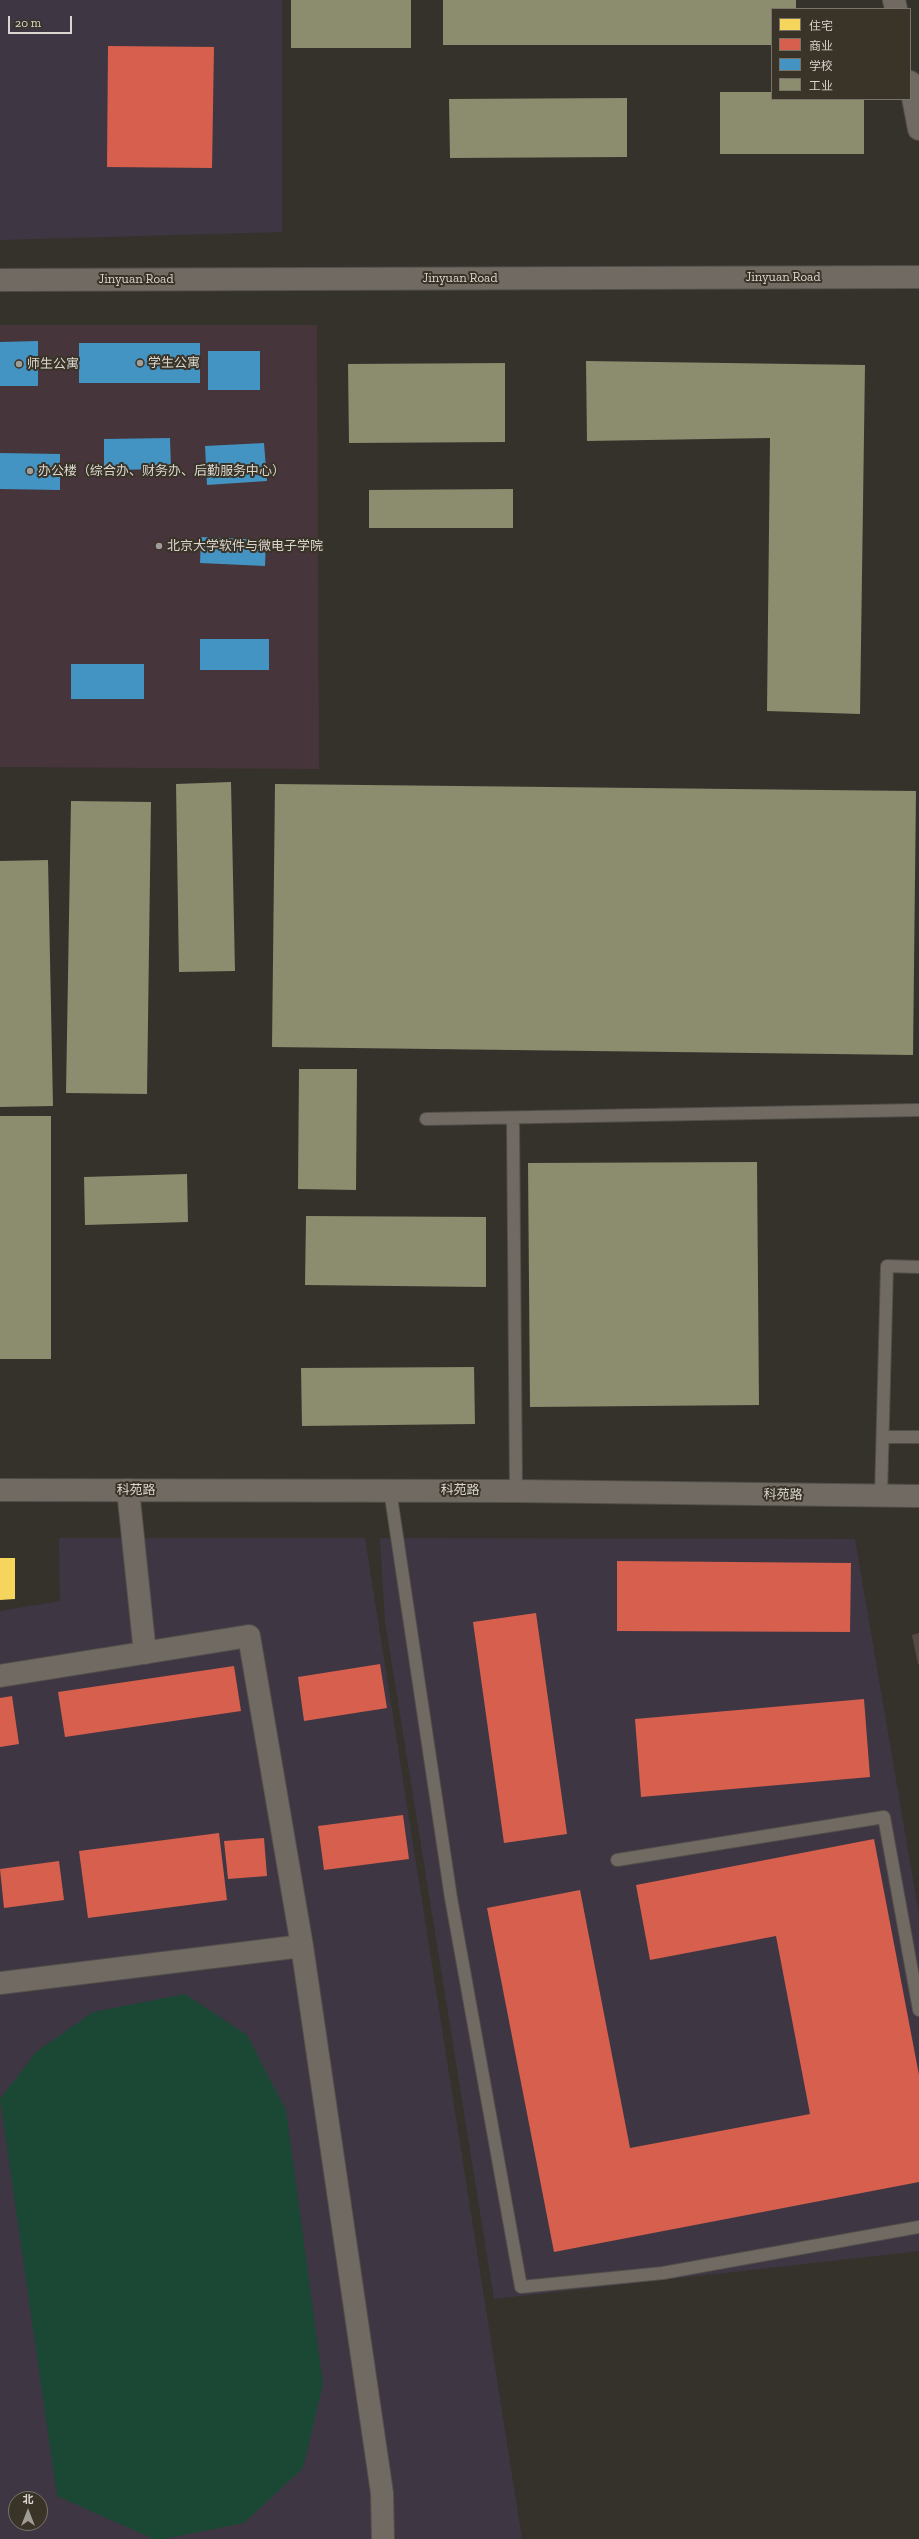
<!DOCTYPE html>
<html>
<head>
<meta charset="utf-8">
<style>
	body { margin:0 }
	#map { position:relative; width:919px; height:2539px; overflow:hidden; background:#35322c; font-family:"Zilla Slab","Noto Sans SC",serif }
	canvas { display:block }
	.legend { position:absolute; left:771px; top:8px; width:140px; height:92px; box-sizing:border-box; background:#393328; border:1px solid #79746b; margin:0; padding:5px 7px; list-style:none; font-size:12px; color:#dad6cf }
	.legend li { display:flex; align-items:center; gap:8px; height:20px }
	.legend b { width:20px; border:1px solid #79746b }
	.north { position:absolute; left:8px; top:2491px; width:40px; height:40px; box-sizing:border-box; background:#393328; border:1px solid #79746b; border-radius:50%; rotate:0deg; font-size:11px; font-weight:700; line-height:16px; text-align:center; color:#dad6cf }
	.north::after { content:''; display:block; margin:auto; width:14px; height:18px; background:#a09d96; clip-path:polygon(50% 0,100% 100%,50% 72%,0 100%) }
	.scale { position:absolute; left:8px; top:16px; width:64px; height:18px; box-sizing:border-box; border:2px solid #dad6cf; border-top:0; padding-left:5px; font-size:12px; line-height:14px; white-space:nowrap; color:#dad6cf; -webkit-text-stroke:3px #393328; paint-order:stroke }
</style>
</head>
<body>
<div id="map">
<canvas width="919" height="2539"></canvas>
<ul class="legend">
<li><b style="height:11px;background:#f6d55c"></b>住宅</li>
<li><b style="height:11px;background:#d6604d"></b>商业</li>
<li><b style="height:11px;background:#4393c3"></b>学校</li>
<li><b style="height:11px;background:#8c8c6e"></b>工业</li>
</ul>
<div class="north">北</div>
<div class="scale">20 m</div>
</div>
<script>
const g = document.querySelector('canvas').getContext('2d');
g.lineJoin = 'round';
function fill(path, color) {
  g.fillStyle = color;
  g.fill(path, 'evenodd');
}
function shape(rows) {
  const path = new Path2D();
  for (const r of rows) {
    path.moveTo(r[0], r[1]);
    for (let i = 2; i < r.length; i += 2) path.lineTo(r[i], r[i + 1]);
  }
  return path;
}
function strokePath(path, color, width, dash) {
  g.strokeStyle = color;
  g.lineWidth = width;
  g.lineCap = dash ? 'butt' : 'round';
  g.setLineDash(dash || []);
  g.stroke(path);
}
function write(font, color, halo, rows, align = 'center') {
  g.font = font + ' "Zilla Slab","Noto Sans SC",serif';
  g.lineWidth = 4;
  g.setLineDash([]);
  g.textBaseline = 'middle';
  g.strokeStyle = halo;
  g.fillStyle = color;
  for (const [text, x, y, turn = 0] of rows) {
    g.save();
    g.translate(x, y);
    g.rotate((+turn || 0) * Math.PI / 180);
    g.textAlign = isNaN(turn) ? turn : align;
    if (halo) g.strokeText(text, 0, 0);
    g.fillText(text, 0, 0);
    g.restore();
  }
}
const commercial = shape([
	[0,0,282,0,282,232,0,240],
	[59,1538,365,1538,522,2539,0,2539,0,1611,60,1601],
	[16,2499,40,2499,40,2523,16,2523],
	[380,1538,855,1539,919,1915,919,2251,494,2299,385,1621]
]);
const education = shape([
	[0,325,317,325,319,769,0,767]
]);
const green = shape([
	[185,1994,247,2035,286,2110,323,2384,303,2468,244,2523,164,2539,154,2539,57,2496,0,2099,36,2052,93,2012]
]);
const homes = shape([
	[0,1558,15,1558,15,1599,0,1600]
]);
const shops = shape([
	[108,46,214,47,212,168,107,167],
	[617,1561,851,1563,850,1632,617,1631],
	[536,1613,567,1834,504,1843,473,1622],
	[380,1664,387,1708,304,1721,298,1677],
	[234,1666,241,1711,65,1737,58,1692],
	[12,1696,19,1744,0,1747,0,1698],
	[864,1699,870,1777,641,1797,635,1719],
	[403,1815,409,1859,324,1870,318,1826],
	[219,1833,227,1900,88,1918,79,1851],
	[264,1838,267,1876,228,1879,224,1841],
	[874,1839,919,2075,919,2182,554,2252,487,1908,580,1890,630,2148,810,2114,776,1936,650,1960,636,1885],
	[59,1861,64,1900,4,1908,0,1869]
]);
const schools = shape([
	[38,341,38,386,0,386,0,342],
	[79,343,200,343,200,383,79,383],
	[208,351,260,351,260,390,208,390],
	[170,438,171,469,104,470,104,439],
	[264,443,267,481,207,485,205,446],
	[0,453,60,454,60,490,0,489],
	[201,537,266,540,265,566,200,563],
	[200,639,269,639,269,670,200,670],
	[71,664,144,664,144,699,71,699]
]);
const industry = shape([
	[291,0,411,0,411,48,291,48],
	[443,0,796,0,796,9,772,9,772,45,443,45],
	[720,92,772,92,772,99,864,99,864,154,720,154],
	[627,98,627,157,450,158,449,99],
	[586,361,865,365,860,714,767,711,770,438,587,441],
	[505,363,505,442,349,443,348,364],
	[513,489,513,528,369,528,369,490],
	[231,782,235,971,179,972,176,784],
	[275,784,916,791,913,1055,272,1047],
	[71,801,151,802,147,1094,66,1093],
	[48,860,53,1106,0,1107,0,861],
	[299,1069,357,1069,356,1190,298,1189],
	[0,1116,51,1116,51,1359,0,1359],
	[757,1162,759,1405,530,1407,528,1163],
	[187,1174,188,1222,85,1225,84,1177],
	[306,1216,486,1217,486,1287,305,1285],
	[474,1367,475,1424,302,1426,301,1368]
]);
const building = shape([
	[919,1633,919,1664,918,1664,912,1635]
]);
const service = shape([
	[513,1118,516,1491],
	[426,1119,919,1110],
	[883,1437,919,1437],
	[390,1490,451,1898,521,2287,663,2273,919,2227],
	[881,1496,887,1266,919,1267],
	[617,1860,884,1817,919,2010]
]);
const minor = shape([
	[128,1490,145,1653],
	[0,1676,249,1636,302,1946,382,2493,383,2539],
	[0,1983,302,1946]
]);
const tertiary = shape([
	[894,0,896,9],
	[910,82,919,129],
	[0,280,919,277],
	[0,1490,516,1491,919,1496]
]);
const markers = [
	[140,363,4,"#a09d96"],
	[19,364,4,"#a09d96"],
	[30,471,4,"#a09d96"],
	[159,546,4,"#a09d96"]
];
const streetNames = [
	["Jinyuan Road",783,277],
	["Jinyuan Road",460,278],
	["Jinyuan Road",136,279],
	["科苑路",136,1490],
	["科苑路",460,1490],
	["科苑路",783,1495,1]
];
const poiNames = [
	["学生公寓",148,363],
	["师生公寓",27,364],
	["办公楼（综合办、财务办、后勤服务中心）",38,471],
	["北京大学软件与微电子学院",167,546]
];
fill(commercial, '#3f3643');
fill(education, '#46353a');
fill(green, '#1a4834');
fill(homes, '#f6d55c');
fill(shops, '#d6604d');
fill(schools, '#4393c3');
fill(industry, '#8c8c6e');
fill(building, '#554a41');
strokePath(service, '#524f4a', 14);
strokePath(minor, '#524f4a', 24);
strokePath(tertiary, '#524f4a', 24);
strokePath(service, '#706a63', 12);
strokePath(minor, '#706a63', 22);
strokePath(tertiary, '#706a63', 22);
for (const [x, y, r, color] of markers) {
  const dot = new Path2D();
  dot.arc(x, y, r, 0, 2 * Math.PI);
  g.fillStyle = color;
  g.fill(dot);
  strokePath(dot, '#393328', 1.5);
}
write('13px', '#dad6cf', '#393328', streetNames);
write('13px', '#dad6cf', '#393328', poiNames, 'left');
</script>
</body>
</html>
